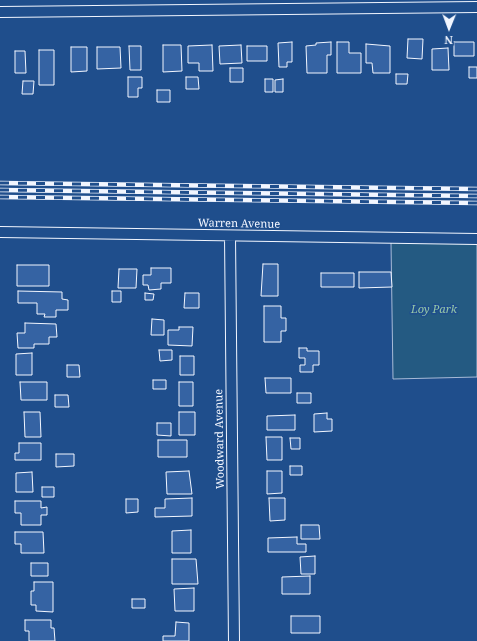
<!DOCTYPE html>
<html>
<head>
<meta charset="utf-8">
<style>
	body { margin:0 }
	#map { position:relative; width:477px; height:641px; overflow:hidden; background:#1f4e8c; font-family:"Noto Serif",serif }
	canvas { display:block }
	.north { position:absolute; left:429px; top:8px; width:40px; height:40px; -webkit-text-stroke:3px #1f4e8c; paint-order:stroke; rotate:181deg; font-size:11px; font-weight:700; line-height:16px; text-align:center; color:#f2f6ff }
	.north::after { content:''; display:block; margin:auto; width:14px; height:18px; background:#f2f6ff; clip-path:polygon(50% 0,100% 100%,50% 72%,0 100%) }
</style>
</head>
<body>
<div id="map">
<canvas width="477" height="641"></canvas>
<div class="north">N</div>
</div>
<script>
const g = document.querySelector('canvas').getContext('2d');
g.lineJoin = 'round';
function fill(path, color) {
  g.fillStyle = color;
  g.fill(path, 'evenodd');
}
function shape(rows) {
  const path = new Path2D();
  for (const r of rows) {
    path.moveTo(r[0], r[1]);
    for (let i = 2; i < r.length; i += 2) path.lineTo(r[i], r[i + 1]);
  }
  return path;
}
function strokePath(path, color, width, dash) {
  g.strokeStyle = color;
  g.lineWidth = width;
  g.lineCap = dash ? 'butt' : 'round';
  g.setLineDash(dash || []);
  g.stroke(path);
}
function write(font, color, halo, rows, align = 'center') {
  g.font = font + ' "Noto Serif",serif';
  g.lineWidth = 3;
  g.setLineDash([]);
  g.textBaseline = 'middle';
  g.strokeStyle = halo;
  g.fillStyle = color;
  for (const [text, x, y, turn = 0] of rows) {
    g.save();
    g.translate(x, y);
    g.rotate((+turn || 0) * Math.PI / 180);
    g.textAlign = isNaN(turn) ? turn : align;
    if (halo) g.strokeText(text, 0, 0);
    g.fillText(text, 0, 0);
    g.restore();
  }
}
const green = shape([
	[391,242,477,243,477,377,393,379,391,242]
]);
const building = shape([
	[408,39,423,39,422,59,407,58,408,39],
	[292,42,292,62,287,62,287,67,279,67,278,43,292,42],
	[331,42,331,55,327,55,327,73,307,73,306,46,316,45,316,43,331,42],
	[337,42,349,42,349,53,361,53,361,73,337,73,337,42],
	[454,42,474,42,474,56,454,56,454,42],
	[366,44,390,46,390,73,373,73,372,63,366,63,366,44],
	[163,45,181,45,182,71,163,72,163,45],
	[212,45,213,71,199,71,199,63,188,63,188,46,212,45],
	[241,45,242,63,220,64,219,46,241,45],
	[129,46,141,46,141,70,130,70,129,46],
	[247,46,267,46,267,61,247,61,247,46],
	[71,47,87,47,87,71,71,72,71,47],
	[97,47,120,47,121,68,97,69,97,47],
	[448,48,449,70,432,70,432,49,448,48],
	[39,50,54,50,54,85,39,85,39,50],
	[15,51,25,51,26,73,15,73,15,51],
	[469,67,477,67,477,78,469,78,469,67],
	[230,68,243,68,243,82,230,82,230,68],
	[396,74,408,74,407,84,396,84,396,74],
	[128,77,142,77,142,88,138,88,138,97,128,97,128,77],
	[186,77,198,77,199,89,186,89,186,77],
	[265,79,273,79,273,92,265,92,265,79],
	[283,79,283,92,275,92,275,80,283,79],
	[23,81,34,81,33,94,22,94,23,81],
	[157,90,170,90,170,102,157,102,157,90],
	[263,264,278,264,278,296,261,296,263,264],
	[17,265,49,265,49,286,17,286,17,265],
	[151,268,171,268,171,283,161,283,161,289,149,290,148,285,143,285,143,275,151,275,151,268],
	[119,269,137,269,136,288,118,288,119,269],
	[359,272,391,272,392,287,359,288,359,272],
	[321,273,354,273,354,287,321,287,321,273],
	[18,291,62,292,62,299,68,300,68,310,56,310,56,317,44,317,45,314,37,314,37,303,18,303,18,291],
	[112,291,121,291,121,302,112,302,112,291],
	[145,293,154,294,153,300,145,300,145,293],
	[185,293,199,293,199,308,184,308,185,293],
	[264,306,281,306,281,318,286,318,286,331,281,331,281,342,264,342,264,306],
	[152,319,164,320,164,335,151,335,152,319],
	[25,323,56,324,57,337,49,337,49,344,34,344,34,348,18,348,17,333,25,333,25,323],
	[179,327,193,327,192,346,168,345,168,330,179,330,179,327],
	[299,348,307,348,307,351,319,351,319,365,313,365,313,372,300,372,300,365,305,365,305,358,299,358,299,348],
	[159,350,172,350,172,360,160,361,159,350],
	[32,353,32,375,16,375,16,354,32,353],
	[180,356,194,356,194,375,180,375,180,356],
	[67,365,79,365,80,377,67,377,67,365],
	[265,378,291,378,291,393,266,393,265,378],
	[153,380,166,380,166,389,153,389,153,380],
	[20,382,47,382,47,400,21,400,20,382],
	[179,382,193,382,193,406,179,406,179,382],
	[297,393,311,393,311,403,297,403,297,393],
	[55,395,68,395,69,407,55,407,55,395],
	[24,412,40,412,41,437,25,437,24,412],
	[179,412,195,412,195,435,179,435,179,412],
	[327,413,327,419,332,419,332,431,314,432,314,414,327,413],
	[295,415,295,430,267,430,267,416,295,415],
	[157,423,171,423,171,436,157,435,157,423],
	[266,437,282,437,282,460,267,460,266,437],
	[290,438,300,438,300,449,291,449,290,438],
	[158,440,187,440,187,457,158,457,158,440],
	[19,443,41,443,41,460,15,460,15,453,19,453,19,443],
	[56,454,74,454,74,466,56,467,56,454],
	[290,466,302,466,302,475,290,475,290,466],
	[189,471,192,494,167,494,166,472,189,471],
	[267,471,282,471,282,493,267,494,267,471],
	[32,472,33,492,16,492,16,473,32,472],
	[42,487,54,487,54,497,42,497,42,487],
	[192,498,192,516,155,517,155,508,165,508,165,499,192,498],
	[269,498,285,498,285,520,270,521,269,498],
	[126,499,138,499,138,512,126,513,126,499],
	[15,501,41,501,41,508,47,507,47,515,41,515,41,525,21,525,21,513,15,513,15,501],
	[301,525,319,525,320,539,301,539,301,525],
	[191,530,191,553,172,553,172,531,191,530],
	[15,532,43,532,44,553,21,553,21,544,15,544,15,532],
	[297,537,297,544,306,544,306,552,268,552,268,538,297,537],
	[315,556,315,574,301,574,300,557,315,556],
	[172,559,196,559,198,584,172,584,172,559],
	[31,563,48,563,48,576,31,576,31,563],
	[310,576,310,594,282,594,282,577,310,576],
	[34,582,53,582,53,612,36,611,36,605,31,605,31,591,34,591,34,582],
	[194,588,194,611,175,611,174,589,194,588],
	[132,599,145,599,145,608,132,608,132,599],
	[291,616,320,616,320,633,291,633,291,616],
	[25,620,51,620,51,628,54,628,55,641,29,641,29,631,25,631,25,620],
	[176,622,189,623,189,641,163,641,163,636,175,636,176,622]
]);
const minor = shape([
	[0,12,477,7],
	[0,232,477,239],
	[230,236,234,641]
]);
const rail = shape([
	[0,183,477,189],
	[0,190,477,196],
	[0,197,477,203]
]);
const streetNames = [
	["Warren Avenue",239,224,1],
	["Woodward Avenue",220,439,-91]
];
const parkNames = [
	["Loy Park",434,310]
];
fill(green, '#245a82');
strokePath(green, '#a8bbd7', 1);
fill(building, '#3563a3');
strokePath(building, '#f2f6ff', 1);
strokePath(minor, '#f2f6ff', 12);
strokePath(minor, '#1f4e8c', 10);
strokePath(rail, '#f2f6ff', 4.5);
strokePath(rail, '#1f4e8c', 3, [9]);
write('11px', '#f2f6ff', '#1f4e8c', streetNames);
write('italic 11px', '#97c8a6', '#1f4e8c', parkNames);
</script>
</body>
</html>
